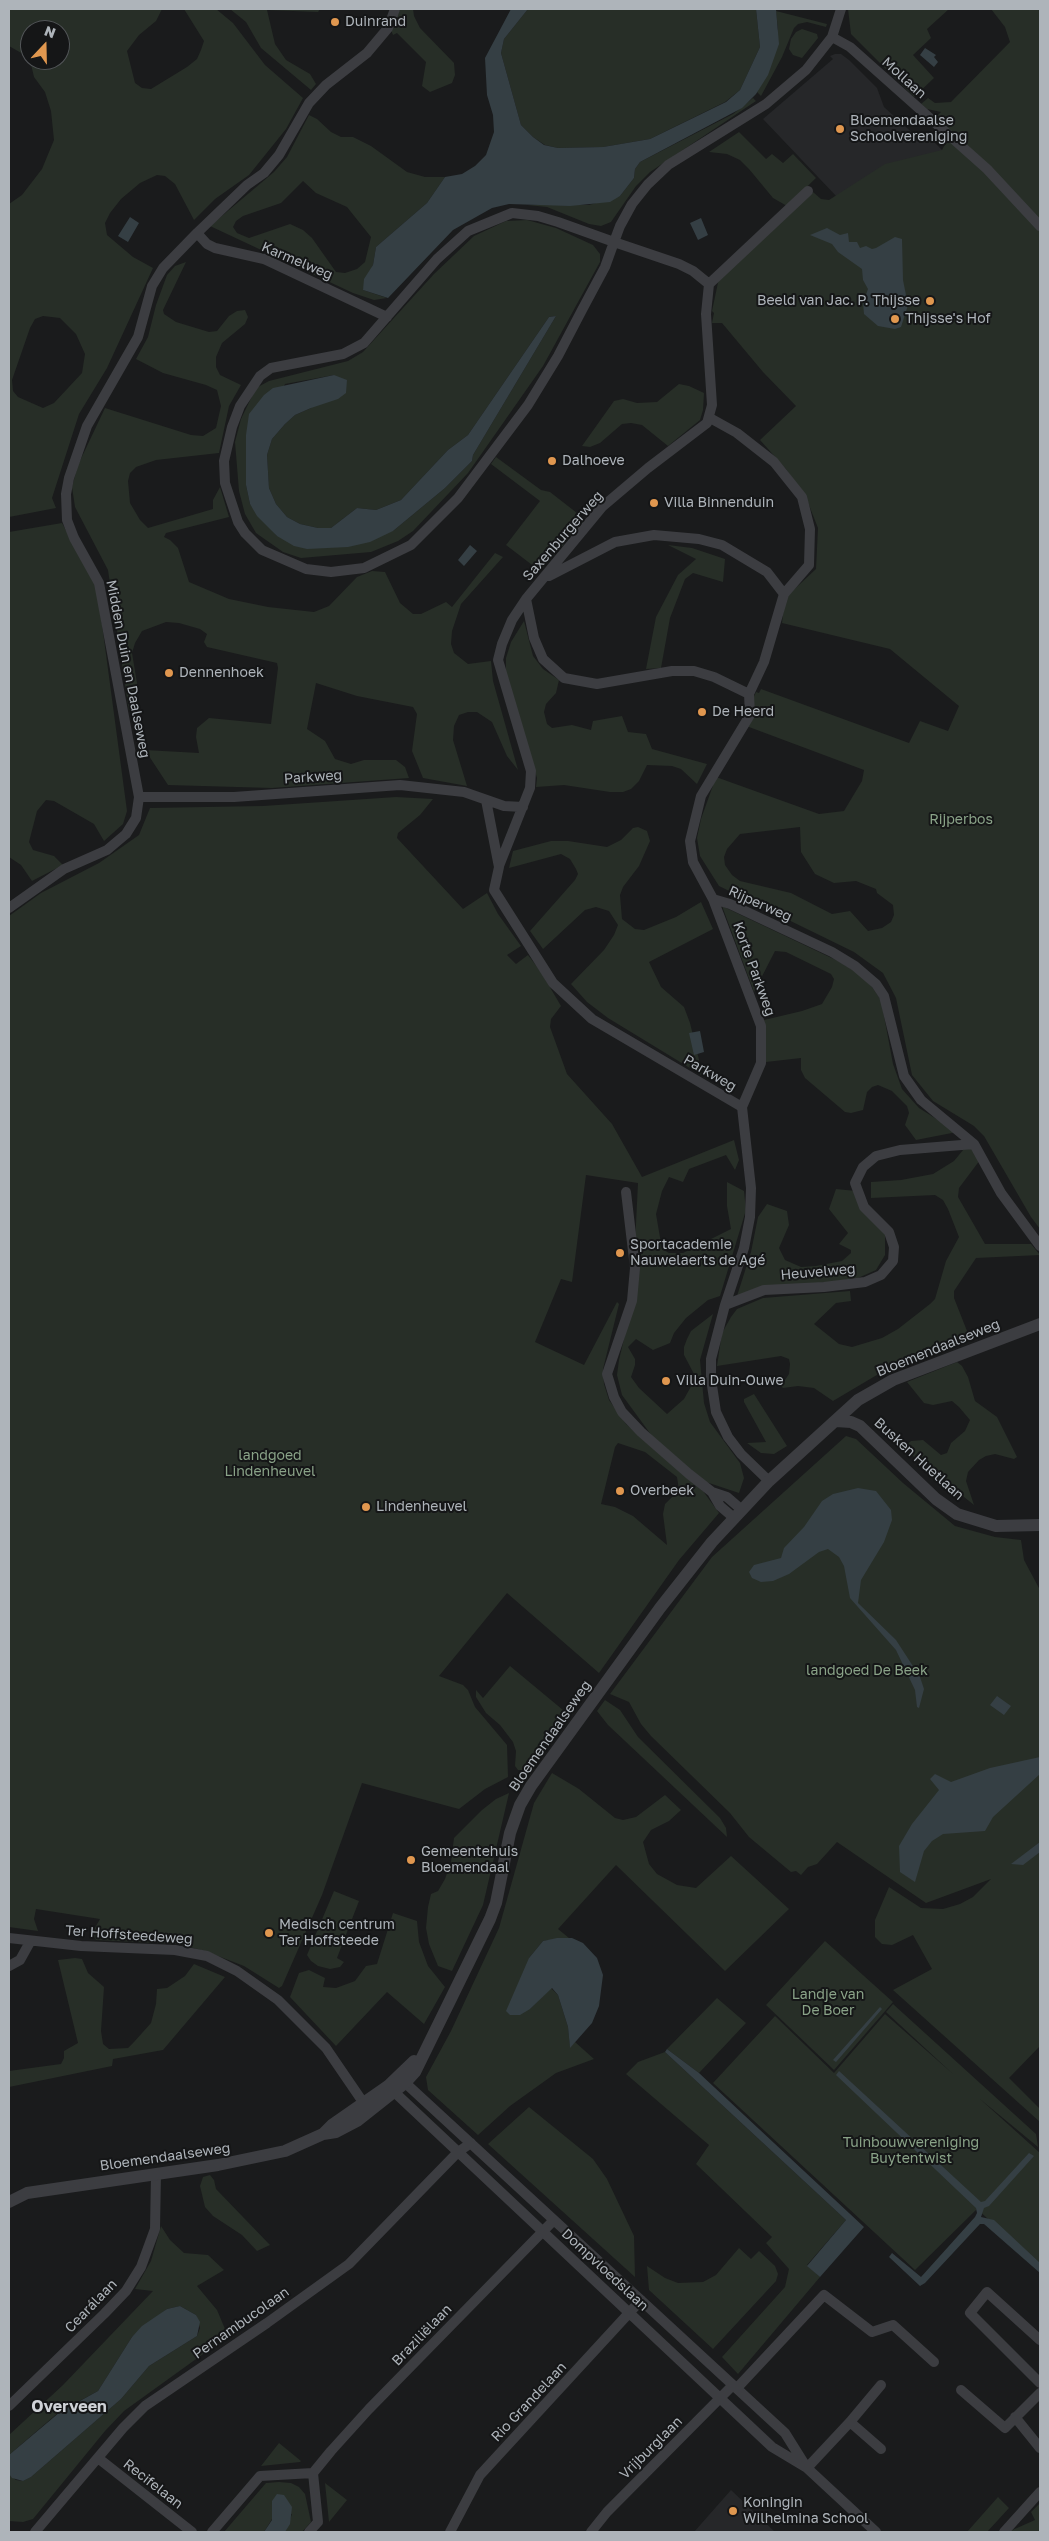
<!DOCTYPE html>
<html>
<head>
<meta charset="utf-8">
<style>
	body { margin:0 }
	#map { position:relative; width:1049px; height:2541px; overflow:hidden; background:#1a1b1c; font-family:"Golos Text",sans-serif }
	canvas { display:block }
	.frame { position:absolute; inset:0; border:10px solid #aeb4ba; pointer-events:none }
	.north { position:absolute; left:20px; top:20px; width:50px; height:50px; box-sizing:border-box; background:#151617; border:1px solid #525558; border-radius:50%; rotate:21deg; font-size:14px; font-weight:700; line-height:20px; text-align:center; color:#aeb4ba }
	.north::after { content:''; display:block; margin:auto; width:18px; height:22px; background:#e0974f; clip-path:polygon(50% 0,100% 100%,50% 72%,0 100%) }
</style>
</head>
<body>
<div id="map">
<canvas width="1049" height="2541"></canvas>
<div class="frame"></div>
<div class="north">N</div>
</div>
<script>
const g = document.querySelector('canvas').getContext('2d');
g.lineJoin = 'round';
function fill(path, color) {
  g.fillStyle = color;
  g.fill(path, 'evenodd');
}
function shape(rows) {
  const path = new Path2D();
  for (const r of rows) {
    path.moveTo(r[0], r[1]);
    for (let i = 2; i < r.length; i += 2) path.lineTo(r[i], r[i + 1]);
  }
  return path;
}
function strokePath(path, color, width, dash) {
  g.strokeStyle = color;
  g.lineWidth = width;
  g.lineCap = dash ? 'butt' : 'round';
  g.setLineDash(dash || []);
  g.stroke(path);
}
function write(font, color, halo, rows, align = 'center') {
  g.font = font + ' "Golos Text",sans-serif';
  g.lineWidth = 4;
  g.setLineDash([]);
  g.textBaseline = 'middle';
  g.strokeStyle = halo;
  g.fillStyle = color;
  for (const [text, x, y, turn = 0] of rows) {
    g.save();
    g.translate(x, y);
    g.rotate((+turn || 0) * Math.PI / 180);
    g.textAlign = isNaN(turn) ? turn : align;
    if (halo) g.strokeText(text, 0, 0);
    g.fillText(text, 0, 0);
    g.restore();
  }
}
const built = shape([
	[835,54,841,54,849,60,877,88,884,107,919,139,925,133,943,151,837,197,763,119,833,59,830,56],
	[731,2490,775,2532,694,2532]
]);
const green = shape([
	[9,9,162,9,156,21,139,35,127,51,135,83,142,88,151,89,187,67,197,59,201,50,204,41,184,9,216,9,233,23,265,65,303,98,286,129,249,175,215,199,194,220,175,184,165,176,157,175,140,183,121,199,110,213,105,223,107,235,133,257,153,268,107,368,79,414,52,498,56,508,9,517,9,204,22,195,42,169,54,140,51,111,45,92,34,77,30,60,60,60,60,30,30,30,30,58,9,46],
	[43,316,60,318,76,334,85,354,82,373,54,403,43,408,18,397,13,391,12,380,30,328,35,319],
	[230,9,320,9,318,12,267,10,275,44,286,60,310,74,316,84,311,90,261,48,246,22],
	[400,9,413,9,414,16,420,28,454,63,455,75,452,83,430,92,422,86,426,62,397,33,393,35,391,30],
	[528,9,756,9,760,47,740,90,725,102,650,139,603,147,558,148,545,145,533,137,521,125,501,53,504,39],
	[848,9,949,9,927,29,931,38,913,55,934,78,914,97,851,34],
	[991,9,1040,9,1040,1229,1031,1217,984,1136,974,1126,933,1101,912,1075,896,998,883,973,854,952,719,886,700,856,697,838,701,819,716,777,819,814,844,811,862,781,864,770,741,724,756,692,759,693,761,689,909,743,920,721,948,731,959,706,890,649,782,623,785,598,816,569,818,528,807,500,786,469,760,440,796,406,763,372,722,323,712,323,714,313,712,311,719,278,813,192,821,199,829,200,885,164,942,150,951,133,937,116,941,112,927,109,921,104,928,98,935,103,951,102,1010,42,1005,27],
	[800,827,801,852,815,874,834,883,856,881,876,889,877,893,893,905,894,915,891,922,882,928,868,931,850,911,832,914,791,893,740,881,732,875,725,865,724,857,727,849,740,834],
	[776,11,827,24,826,27,807,22,798,24,794,28,782,57,761,96,757,92,778,29],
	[802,29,817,34,818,38,802,58,793,55,789,49,791,39,796,32],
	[753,98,756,101,650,172,636,186,611,222,601,226,589,224,547,207,527,205,589,205,620,196,634,178,635,169,640,162,733,114],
	[309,115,317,119,331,132,341,137,353,137,371,146,407,172,425,177,445,177,427,203,376,247,373,265,363,290,387,298,374,300,353,293,210,226,274,172,287,157],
	[303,181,316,193,347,207,371,237,365,262,357,269,345,273,336,272,312,238,303,230,290,224,249,238,237,233,233,227,236,221,243,216,281,203],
	[739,132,766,159,772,154,783,163,793,154,816,178,787,206,773,198,749,169,740,160,727,154,709,152],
	[527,220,556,228,593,245,600,254,600,262,543,366,468,473,413,531,398,541,371,552,301,558,283,552,256,533,245,514,239,491,235,442,241,419,256,388,269,381,348,361,363,352,434,274,474,236,506,221],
	[556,316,473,455,472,461,445,488,393,531,277,536,250,504,246,485,246,460,285,384,334,375,311,408,295,415,285,424,272,439,267,455,269,488,276,504,287,517,300,524,318,528,331,528,357,508,376,510,401,500,448,450,468,435,549,317],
	[186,262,163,310,164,314,176,322,209,332,217,331,229,316,237,311,245,310,248,317,245,324,222,343,216,357,216,367,220,375,241,385,229,406,219,453,156,460,136,467,130,473,128,481,130,503,140,520,148,528,213,509,213,500,220,487,229,517,166,533,164,537,170,540,178,548,189,582,229,599,268,607,314,612,329,606,357,577,372,571,385,572,400,603,413,614,421,614,446,602,452,607,495,553,503,557,461,604,452,631,451,644,454,653,468,664,491,661,493,681,518,770,507,756,492,722,477,712,468,712,459,715,454,726,453,740,467,786,423,778,412,751,417,714,413,707,357,696,316,683,307,729,325,741,335,759,351,764,364,760,396,760,405,767,409,778,272,788,168,785,145,750,199,753,196,737,197,728,209,718,271,724,278,668,277,663,207,647,204,642,207,634,200,629,179,623,166,622,142,631,135,643,132,653,137,683,135,698,129,711,108,570,75,507,72,487,78,465,105,408,191,435,203,436,216,428,221,406,217,390,206,385,163,373,136,359,148,337,156,305,167,275,175,266],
	[679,384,689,386,704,393,703,410,700,420,668,446,642,425,631,423,622,424,600,443,590,447,582,446,614,401,623,399,637,403,657,402],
	[496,457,541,490,550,492,586,520,540,571,506,545,540,501,491,464],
	[62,523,97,587,127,811,123,824,104,841,94,824,54,801,46,800,37,811,29,842,33,850,54,856,63,865,32,881,21,865,9,857,9,532],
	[668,545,692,548,725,559,723,582,693,573,685,579,670,618,661,668,646,669,656,617,678,575,696,559],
	[524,621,533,656,543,669,559,680,556,693,546,704,544,712,547,724,552,728,572,725,591,730,593,721,622,716,628,732,646,734,652,749,707,764,697,784,681,769,672,766,647,765,639,781,631,789,623,792,610,792,564,785,536,787,537,778,506,673,506,658,511,642],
	[396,797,433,799,420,815,398,833,397,838,463,909,487,893,498,914,521,946,507,955,516,964,528,955,541,972,561,1006,551,1019,550,1027,567,1074,612,1124,642,1177,734,1140,739,1160,735,1170,726,1155,689,1169,683,1182,669,1177,662,1191,656,1214,662,1249,669,1253,683,1253,731,1229,727,1206,727,1182,744,1191,746,1210,720,1296,708,1300,686,1318,674,1333,670,1343,653,1350,636,1339,628,1347,635,1359,635,1365,631,1377,639,1388,667,1414,684,1399,694,1381,694,1374,684,1355,684,1347,687,1339,691,1331,713,1314,700,1360,704,1403,710,1422,740,1463,744,1478,739,1493,703,1481,652,1436,622,1395,617,1375,619,1360,632,1305,638,1183,586,1175,572,1282,561,1279,535,1342,584,1365,617,1302,619,1304,603,1369,604,1384,609,1400,626,1424,703,1491,719,1513,679,1560,599,1673,507,1593,439,1676,463,1685,468,1690,475,1707,507,1745,508,1777,485,1789,459,1809,362,1783,322,1895,282,1986,279,1988,244,1966,205,1951,178,1944,96,1940,92,1933,100,1919,36,1909,34,1919,38,1931,9,1927,9,916,41,893,99,863,139,835,150,808,263,806],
	[618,1443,645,1452,677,1477,679,1490,665,1504,663,1514,667,1545,633,1516,615,1507,601,1504,615,1447],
	[638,827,647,831,650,841,639,866,623,887,620,895,622,919,635,929,644,930,676,917,701,902,713,929,649,962,661,987,684,1007,690,1023,703,1076,608,1018,587,1002,571,984,604,950,614,935,618,925,609,911,596,907,585,910,543,949,530,931,575,880,578,874,576,869,570,859,561,854,509,868,513,851,551,841,568,841,607,847,621,840,633,828],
	[722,906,838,961,858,973,872,987,881,1000,893,1064,902,1089,919,1108,957,1132,916,1140,905,1125,909,1113,907,1106,892,1091,878,1085,872,1087,867,1092,863,1110,851,1113,845,1112,805,1078,801,1070,801,1058,766,1062,764,1020,802,1011,822,1004,832,987,834,979,831,974,786,952,775,951,754,992],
	[968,1144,980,1160,959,1188,958,1197,985,1244,1031,1244,1040,1255,976,1258,954,1291,954,1298,969,1336,892,1366,833,1401,814,1388,798,1386,783,1388,781,1386,789,1374,790,1364,789,1359,781,1356,717,1366,722,1333,731,1317,737,1309,763,1298,850,1291,851,1301,836,1303,814,1324,839,1344,852,1347,882,1338,898,1329,930,1304,935,1299,946,1261,959,1237,948,1209,943,1200,935,1195,871,1198,871,1182,901,1180,933,1174,954,1161],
	[836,1189,856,1191,885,1234,885,1255,876,1270,858,1278,737,1296,751,1252,758,1217,767,1204,787,1211,789,1225,779,1248,785,1260,801,1267,816,1266,842,1261,851,1253,851,1250,839,1244,848,1233,829,1209],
	[957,1362,962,1366,968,1377,975,1401,997,1417,1017,1457,1014,1459,995,1454,986,1456,979,1460,968,1472,966,1481,974,1505,903,1448,911,1441,923,1440,941,1455,947,1453,951,1443,965,1431,970,1420,959,1407,952,1401,933,1405,924,1403,907,1382],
	[754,1394,787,1446,774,1454,761,1453,747,1443,766,1442,744,1402,744,1399],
	[846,1436,856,1439,903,1483,955,1526,995,1537,1021,1540,1024,1560,1040,1590,1040,2046,1009,2078,1040,2109,1040,2122,893,1990,932,1969,913,1935,892,1945,882,1944,875,1937,875,1920,889,1887,921,1908,943,1909,960,1904,973,1897,991,1879,926,1903,837,1842,817,1864,808,1867,801,1875,796,1871,791,1872,749,1837,730,1813,651,1736,641,1724,629,1702,610,1694,712,1557],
	[510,1666,569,1715,529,1770,518,1770,515,1766,516,1751,513,1742,500,1725,486,1713,476,1697,476,1690,483,1698],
	[605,1700,620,1710,638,1737,720,1818,726,1828,727,1837,608,1725,597,1711],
	[552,1773,579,1789,615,1818,623,1820,636,1817,665,1795,681,1810,669,1821,651,1830,643,1842,649,1864,657,1874,677,1885,696,1888,731,1856,789,1909,725,1971,616,1865,558,1929,569,1938,543,1941,529,1958,530,2009,551,1988,558,1995,568,2027,570,2047,575,2042,594,2059,556,2073,510,2106,478,2135,428,2090,426,2077,451,2031,499,1928,534,1803],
	[509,1793,483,1905,452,1971,438,1966,429,1944,426,1928,428,1907,431,1894,438,1891,445,1879,451,1862,454,1838,482,1810,496,1799],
	[334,1891,359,1901,337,1958,344,1962,340,1967,330,1969,318,1966,311,1961,307,1955],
	[393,1913,417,1921,419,1942,428,1966,445,1987,424,2024,387,1992,336,2046,290,1997,299,1973,309,1970,325,1978,323,1987,336,1988,355,1981,366,1966,377,1964],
	[825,1941,893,2002,834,2070,766,2005],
	[75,1958,82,1959,88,1973,104,1987,101,2031,103,2044,109,2049,128,2048,134,2042,151,2023,156,2004,157,1989,167,1988,185,1976,194,1964,225,1977,163,2050,113,2059,112,2066,9,2087,9,2071,61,2064,64,2058,64,2051,78,2043,58,1960],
	[717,1998,746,2023,699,2073,667,2049],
	[893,2004,1036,2134,1038,2147,980,2099,1040,2153,1040,2266,977,2209,915,2270,713,2083,775,2016,834,2073,885,2014,953,2074,886,2012],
	[665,2052,846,2220,807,2265,820,2277,738,2374,722,2357,785,2287,789,2269,766,2243,772,2237,696,2164,709,2145,626,2074,638,2062],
	[529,2107,593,2159,607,2179,634,2236,635,2277,488,2144],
	[210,2175,214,2180,216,2189,270,2245,257,2251,242,2235,213,2216,205,2207,200,2186,203,2177],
	[161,2226,170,2240,184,2253,208,2255,224,2270,197,2286,217,2310,228,2336,124,2411,105,2431,33,2519,23,2522,9,2521,9,2474,16,2480,23,2481,31,2477,121,2399,149,2366,197,2336,200,2328,196,2315,180,2306,167,2309,132,2337,98,2391,59,2412,9,2455,9,2435,63,2385,153,2291,135,2289,151,2261],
	[739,2248,751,2259,759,2251,775,2266,778,2274,776,2281,713,2349,649,2290,647,2266,665,2278,678,2283,703,2282,716,2275],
	[279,2443,301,2461,300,2462,261,2466],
	[279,2482,291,2483,299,2487,305,2494,311,2522,302,2532,285,2532,292,2514,272,2511,272,2519,264,2532,224,2532,266,2483],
	[325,2483,347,2500,329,2522],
	[998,2497,1009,2508,987,2532,967,2532],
	[1040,2503,1040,2532,1008,2532,1035,2520,1031,2512]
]);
const water = shape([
	[511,9,528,9,504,39,501,53,521,125,533,137,544,145,558,148,603,147,650,139,726,102,740,90,760,47,756,9,776,9,779,44,768,75,756,94,742,108,640,162,635,169,634,178,620,196,610,202,570,206,509,204,492,208,453,230,388,298,363,290,364,279,373,265,376,247,427,203,445,177,462,174,475,166,486,155,494,132,493,115,487,95,485,58],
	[925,48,936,55,934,57,938,62,934,67,920,55],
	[130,217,139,223,128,242,118,236],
	[701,218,708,235,698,240,690,223],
	[827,228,840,235,848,233,849,242,857,242,860,248,866,246,872,249,876,248,895,237,902,239,903,280,908,305,901,327,895,329,878,326,864,314,863,303,868,289,863,280,862,269,838,252,832,244,810,235],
	[556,316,473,455,472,461,445,488,393,531,370,542,348,547,307,549,294,546,277,536,257,516,250,504,246,485,246,435,249,414,264,395,273,388,334,375,347,380,346,393,338,399,311,408,295,415,285,424,272,439,267,455,269,488,276,504,287,517,300,524,318,528,331,528,357,508,376,510,401,500,448,450,468,435,549,317],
	[470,545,477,551,464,566,458,560],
	[700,1031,704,1052,694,1055,689,1033],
	[858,1488,876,1491,891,1510,892,1520,884,1542,861,1580,858,1603,896,1640,920,1677,924,1689,919,1708,917,1707,915,1690,896,1650,850,1598,844,1566,839,1557,828,1549,819,1552,789,1574,773,1581,761,1582,752,1578,749,1572,754,1565,781,1558,784,1548,804,1527,822,1501,833,1494],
	[997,1696,1011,1706,1004,1715,990,1705],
	[1040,1757,1040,1774,993,1817,985,1831,943,1834,932,1841,924,1851,915,1882,900,1872,899,1846,912,1824,939,1790,930,1779,935,1774,951,1782,990,1768],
	[1040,1842,1040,1852,1023,1865,1011,1864],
	[557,1938,572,1938,583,1943,597,1958,603,1975,599,2006,592,2023,570,2048,568,2027,558,1995,552,1988,530,2009,520,2015,510,2015,506,2011,529,1958,543,1941],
	[880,2007,882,2009,836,2062,833,2060],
	[667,2049,699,2073,864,2227,820,2277,807,2266,846,2220,665,2052],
	[839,2071,981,2202,985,2201,1029,2153,1034,2156,989,2206,984,2208,981,2217,994,2220,1040,2263,1040,2273,984,2224,980,2224,925,2283,920,2286,889,2257,892,2253,921,2277,975,2217,977,2213,976,2208,836,2075],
	[180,2306,196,2315,200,2322,197,2336,149,2366,121,2399,31,2477,23,2481,12,2478,9,2474,9,2455,60,2412,98,2391,132,2337,142,2326,167,2309],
	[277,2494,284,2495,292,2507,290,2524,285,2532,264,2532,272,2520,272,2501]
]);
const minor = shape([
	[832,37,850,47,987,169,1040,226],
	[197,233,207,244,215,248,264,259,387,317],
	[709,284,693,271,679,264,614,242,558,222,538,216,512,213,468,231,437,259,364,343,343,354,271,368,260,376,240,406,232,427,224,461,225,483,238,522,245,533,262,550,306,569,331,572,364,568,411,545,458,498,528,405,558,356,582,310,605,267,614,242,620,226,632,204,648,184,668,165,766,104,806,70,832,37,841,9],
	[709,284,808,191],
	[710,418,737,433,774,462,802,497,810,529,809,565,784,594,764,662,749,694,750,715,701,796,690,841,693,862,713,899,730,904,832,952,855,966,876,984,884,996,904,1076,921,1100,974,1144,1001,1193,1040,1246],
	[549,576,615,542,654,535,699,539,722,545,767,572,784,594],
	[526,599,534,638,543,659,564,678,597,684,672,671,694,671,714,677,749,694],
	[139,797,234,797,400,785,464,792,504,806,523,807],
	[486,800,499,867,494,890,553,983,592,1019,742,1107,751,1188,750,1217,744,1248,725,1305,711,1359,711,1379,716,1412,728,1437,741,1454,769,1481],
	[499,866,530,788,531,771,498,660,502,644,512,620,526,599,602,507,648,468,707,423,712,405,706,314,709,284],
	[713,899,761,1026,761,1063,742,1107],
	[9,908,64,869,107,850,126,834,136,818,139,797,99,583,74,538,67,520,66,494,69,478,87,426,138,337,152,286,163,268,197,233,247,185,264,173,279,155,309,103,326,85,367,53,388,28,395,9],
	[626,1192,635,1268,632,1301,607,1374,614,1397,622,1412,641,1432,689,1474,712,1492,727,1497,742,1510],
	[725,1305,764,1290,824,1287,865,1282,881,1275,893,1261,894,1247,889,1232,864,1207,855,1183,863,1167,876,1156,900,1150,974,1144],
	[712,1492,720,1506,734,1518],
	[9,1938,81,1946,175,1950,207,1956,237,1971,278,2000,326,2048,367,2108],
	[9,1966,20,1960,30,1942],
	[401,2079,785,2433,805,2465],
	[390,2088,772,2447,807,2468,876,2532],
	[1040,2340,987,2292,970,2313,1040,2383],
	[737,2388,824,2295,872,2332,893,2325,934,2362],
	[961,2390,1005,2428,1040,2393],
	[9,2406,104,2314,126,2291,141,2267,155,2229,156,2174],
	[1015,2417,1040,2448],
	[850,2422,881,2449],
	[98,2458,192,2532],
	[807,2468,850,2422,881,2385],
	[313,2473,331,2451,369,2409,554,2220],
	[35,2532,123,2428,145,2406,267,2323,349,2264,458,2152,471,2143],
	[212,2532,260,2476,313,2473],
	[309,2532,318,2522,313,2473],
	[450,2532,480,2475,641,2300],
	[591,2532,607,2512,733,2385],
	[1004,2532,1040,2492]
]);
const tertiary = shape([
	[836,1421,851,1422,860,1426,936,1499,957,1514,996,1526,1040,1525],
	[323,2134,336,2132,357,2121,405,2083,415,2072,490,1919,496,1903,510,1833,520,1805,531,1786,660,1608,712,1542,769,1481,858,1400,893,1380,1040,1324],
	[9,2202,27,2193,218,2165,285,2151,323,2134,332,2125,388,2086,414,2061]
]);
const markers = [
	[335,22,5,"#e0974f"],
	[840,129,5,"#e0974f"],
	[930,301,5,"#e0974f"],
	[895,319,5,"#e0974f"],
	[552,461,5,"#e0974f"],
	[654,503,5,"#e0974f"],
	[169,673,5,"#e0974f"],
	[702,712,5,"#e0974f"],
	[620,1253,5,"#e0974f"],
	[666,1381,5,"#e0974f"],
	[620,1491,5,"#e0974f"],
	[366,1507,5,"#e0974f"],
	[411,1860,5,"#e0974f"],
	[269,1933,5,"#e0974f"],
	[733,2511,5,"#e0974f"]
];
const poiNames = [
	["Duinrand",345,22],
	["Bloemendaalse",850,121],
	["Schoolvereniging",850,137],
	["Beeld van Jac. P. Thijsse",920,301,"right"],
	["Thijsse's Hof",905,319],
	["Dalhoeve",562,461],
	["Villa Binnenduin",664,503],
	["Dennenhoek",179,673],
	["De Heerd",712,712],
	["Sportacademie",630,1245],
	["Nauwelaerts de Agé",630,1261],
	["Villa Duin-Ouwe",676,1381],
	["Overbeek",630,1491],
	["Lindenheuvel",376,1507],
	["Gemeentehuis",421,1852],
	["Bloemendaal",421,1868],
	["Medisch centrum",279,1925],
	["Ter Hoffsteede",279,1941],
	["Koningin",743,2503],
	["Wilhelmina School",743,2519]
];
const streetNames = [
	["Mollaan",904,78,42],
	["Karmelweg",297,261,23],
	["Saxenburgerweg",563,536,-49],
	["Midden Duin en Daalseweg",128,669,79],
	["Parkweg",313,777,-4],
	["Rijperweg",760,904,24],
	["Korte Parkweg",754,969,70],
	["Parkweg",710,1073,30],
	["Heuvelweg",818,1272,-5],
	["Bloemendaalseweg",938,1348,-22],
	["Busken Huetlaan",919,1459,42],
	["Bloemendaalseweg",550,1736,-55],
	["Ter Hoffsteedeweg",129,1935,4],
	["Bloemendaalseweg",165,2157,-8],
	["Dompvloedslaan",605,2270,43],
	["Cearálaan",91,2306,-46],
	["Pernambucolaan",241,2323,-35],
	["Braziliëlaan",422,2335,-46],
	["Rio Grandelaan",529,2402,-47],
	["Vrijburglaan",651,2448,-45],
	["Recifelaan",153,2484,38]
];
const parkNames = [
	["Rijperbos",961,820],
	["landgoed",270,1456],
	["Lindenheuvel",270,1472],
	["landgoed De Beek",867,1671],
	["Landje van",828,1995],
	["De Boer",828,2011],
	["Tuinbouwvereniging",911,2143],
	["Buytentwist",911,2159]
];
const quarterNames = [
	["Overveen",69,2407]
];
fill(built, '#262729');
fill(green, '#272e27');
fill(water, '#353f44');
strokePath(minor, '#3c3d41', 10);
strokePath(tertiary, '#3c3d41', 12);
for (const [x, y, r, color] of markers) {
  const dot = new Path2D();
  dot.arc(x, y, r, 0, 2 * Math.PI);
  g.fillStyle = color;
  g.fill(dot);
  strokePath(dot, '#151617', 2);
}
write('14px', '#aeb4ba', '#151617', poiNames, 'left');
write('14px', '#aeb4ba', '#151617', streetNames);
write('14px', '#8aa388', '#151617', parkNames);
write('bold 16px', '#cfd2d7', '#151617', quarterNames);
</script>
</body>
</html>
